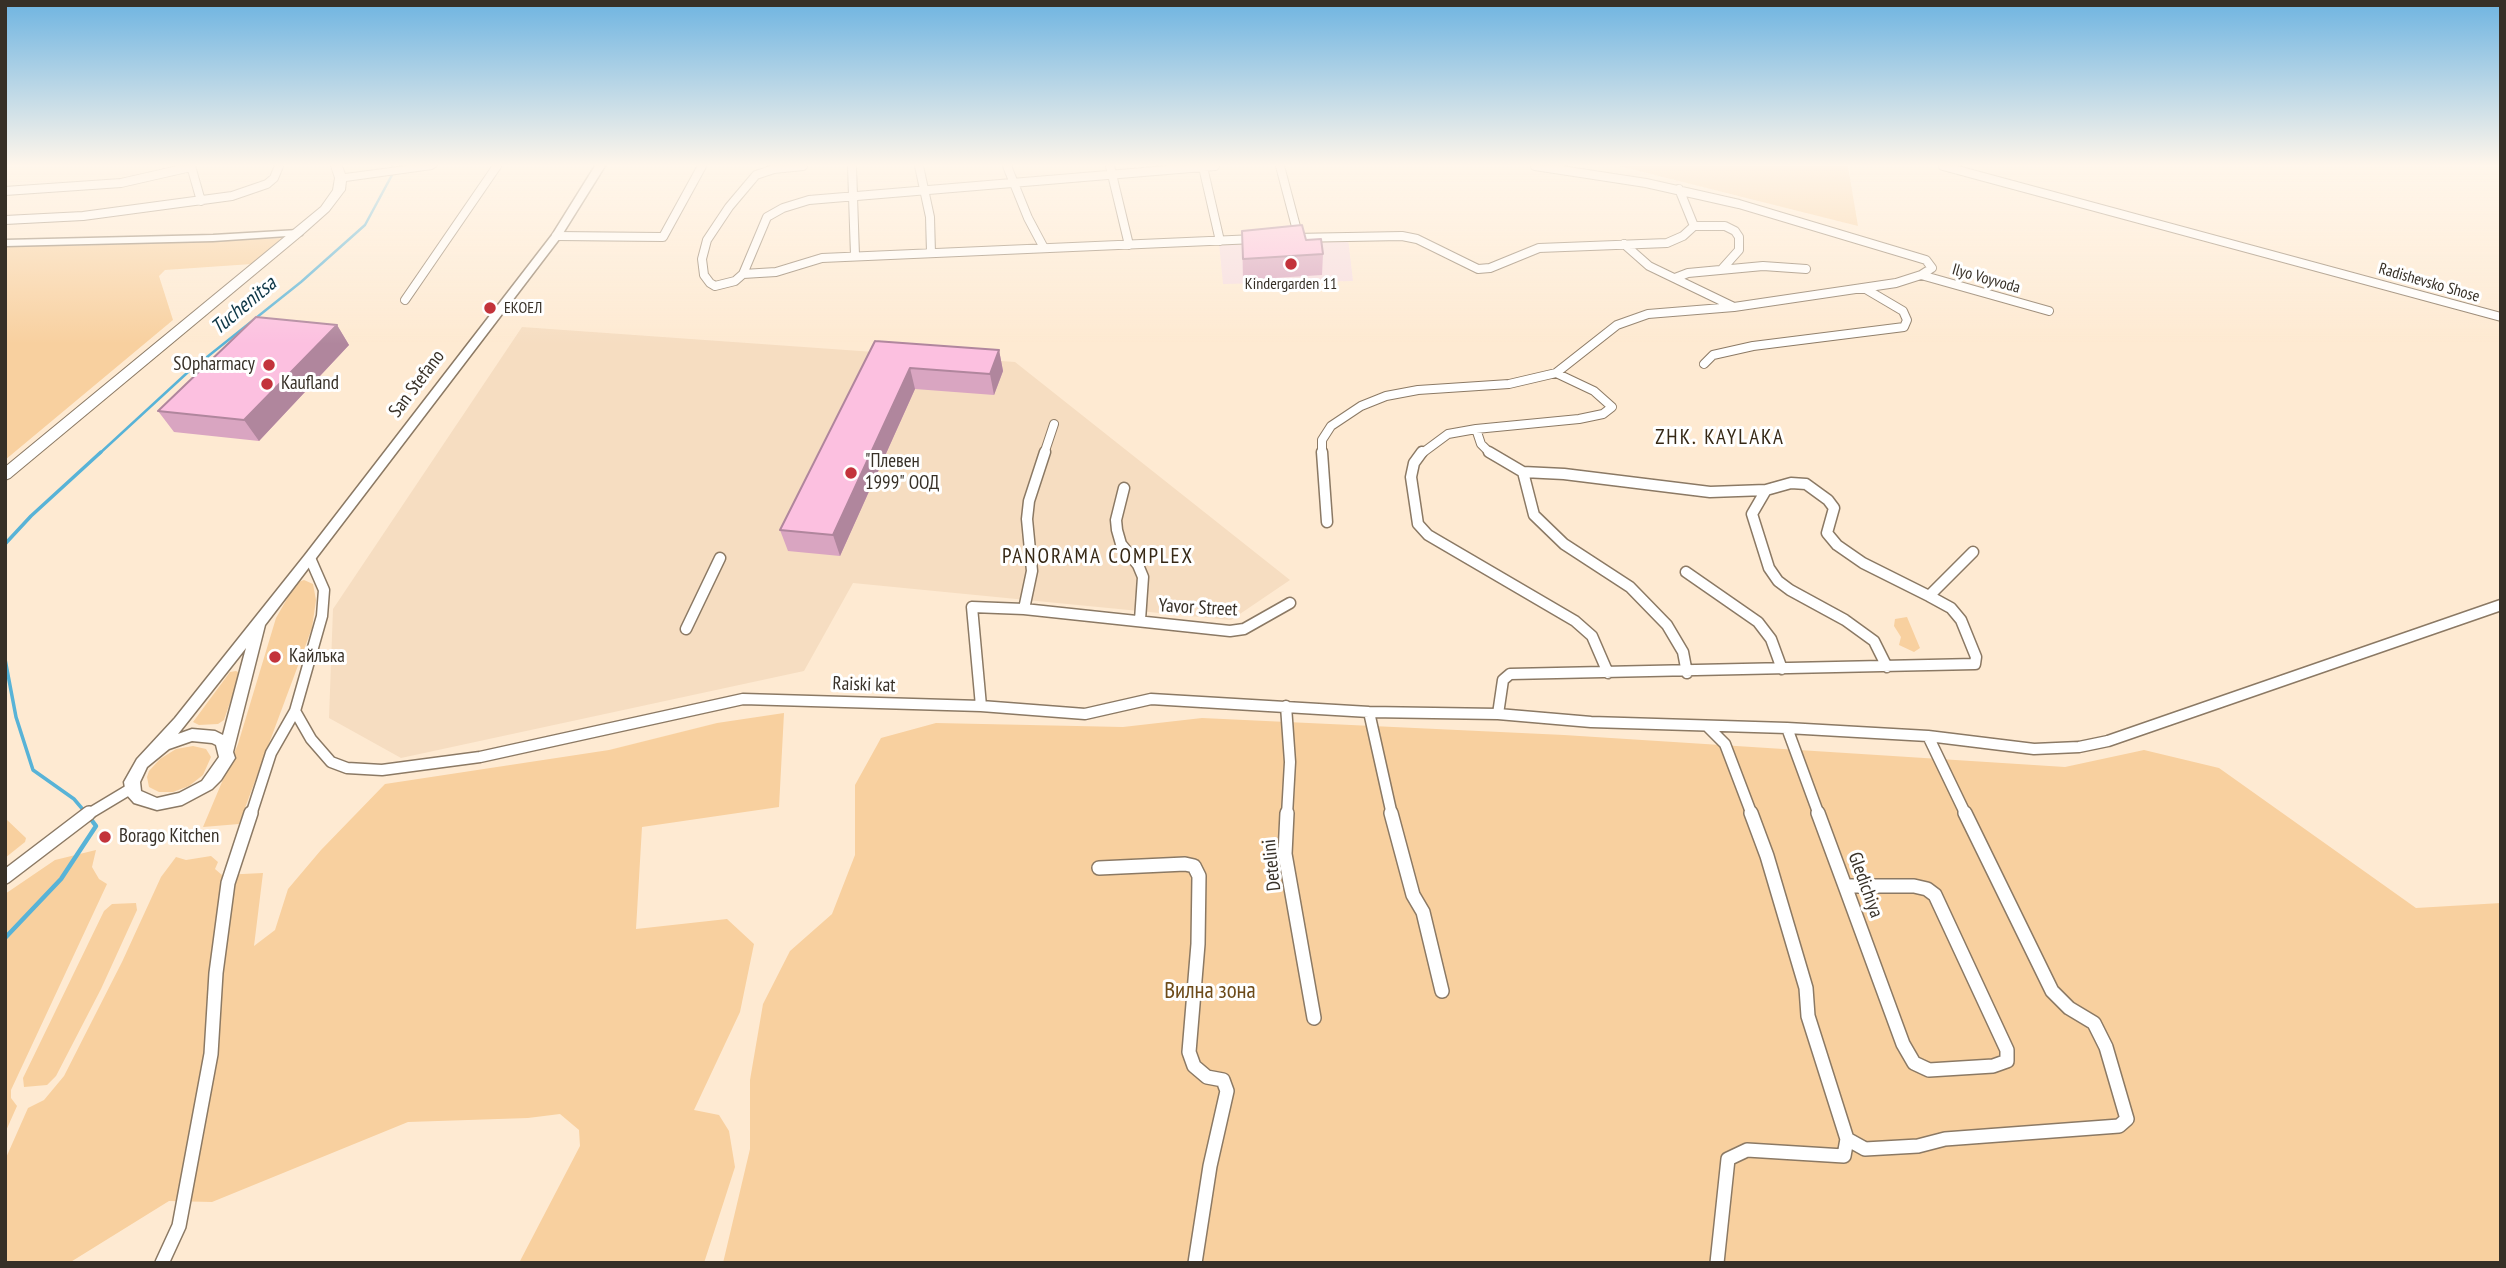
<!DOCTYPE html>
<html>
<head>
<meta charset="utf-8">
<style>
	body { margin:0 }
	#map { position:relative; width:2506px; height:1268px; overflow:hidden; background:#feead2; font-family:"PT Sans Narrow",sans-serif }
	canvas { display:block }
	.frame { position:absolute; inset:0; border:7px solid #373027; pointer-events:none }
</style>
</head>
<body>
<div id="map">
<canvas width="2506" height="1268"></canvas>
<div class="frame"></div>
</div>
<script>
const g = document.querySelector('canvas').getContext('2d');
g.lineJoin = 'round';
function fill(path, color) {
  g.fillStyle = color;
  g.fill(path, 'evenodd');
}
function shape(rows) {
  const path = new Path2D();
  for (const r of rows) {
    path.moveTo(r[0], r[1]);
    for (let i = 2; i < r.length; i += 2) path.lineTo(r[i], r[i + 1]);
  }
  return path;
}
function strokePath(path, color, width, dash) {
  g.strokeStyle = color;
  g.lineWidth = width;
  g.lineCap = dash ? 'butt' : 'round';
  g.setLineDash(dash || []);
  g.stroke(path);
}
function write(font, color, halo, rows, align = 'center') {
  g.font = font + ' "PT Sans Narrow",sans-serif';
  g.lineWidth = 6;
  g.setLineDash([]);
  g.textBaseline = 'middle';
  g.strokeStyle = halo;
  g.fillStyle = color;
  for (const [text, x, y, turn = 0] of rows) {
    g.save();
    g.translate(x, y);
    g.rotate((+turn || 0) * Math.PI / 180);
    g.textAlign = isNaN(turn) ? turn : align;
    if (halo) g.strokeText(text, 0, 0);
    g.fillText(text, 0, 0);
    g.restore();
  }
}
const built = shape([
	[522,327,1015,362,1290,580,1231,620,853,583,804,671,401,758,329,718,333,609]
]);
const education = shape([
	[1348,238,1353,281,1223,284,1219,243]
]);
const green = shape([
	[1619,166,1848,166,1858,226],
	[285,238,252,264,165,270,159,276,173,320,5,460,5,244,72,246],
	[304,580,313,584,316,600,312,628,239,824,203,827,238,744,276,618,296,583],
	[1907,617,1920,648,1914,652,1899,645,1901,637,1894,626,1895,619],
	[236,671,240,673,224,720,218,724,199,725,193,722,230,672],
	[784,713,779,807,642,827,636,929,727,919,754,944,740,1012,694,1110,719,1115,729,1131,735,1167,704,1263,519,1263,580,1146,579,1130,560,1114,528,1118,408,1122,212,1202,169,1201,69,1263,5,1263,5,1160,28,1108,44,1100,64,1076,122,962,161,877,176,857,186,860,211,856,218,862,215,869,222,875,263,873,254,946,275,930,288,889,321,850,385,784,609,750,717,723],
	[1202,718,1564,735,2065,767,2144,750,2219,768,2416,908,2501,903,2501,1263,723,1263,750,1149,750,1080,763,1004,790,951,832,914,855,855,855,785,881,738,936,723,1123,727],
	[193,746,206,749,211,757,203,775,189,786,173,792,159,792,149,787,147,777,149,771,160,759,176,749],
	[5,818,26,838,25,842,5,858],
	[96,850,92,867,99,879,107,884,11,1090,11,1098,17,1106,5,1133,5,894,55,860],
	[136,903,137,910,101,989,56,1076,47,1085,24,1087,23,1078,104,911,112,904]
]);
const streamFar2 = shape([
	[99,454,187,373,301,282,365,225,392,175,393,166]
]);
const streamFar1 = shape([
	[5,544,31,516,101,452],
	[5,659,16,717,33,770,74,799,85,812]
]);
const stream = shape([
	[5,938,61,879,96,826,90,818]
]);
const minorFar2 = shape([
	[191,166,201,201],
	[803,166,774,169,756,175,729,207,707,240,702,259,704,275,710,283,715,286,735,281,743,274,767,217,783,208,809,200,1215,166],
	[852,166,855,256],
	[919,166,930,217,931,253],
	[1007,166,1028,218,1044,248],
	[1110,166,1129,245],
	[1280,166,1299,238],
	[1535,166,1646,183,1739,204,1926,260,1932,268,1921,275,2049,311],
	[1943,166,2501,317],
	[1203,167,1220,241],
	[5,191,121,183,191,167],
	[5,220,83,216,232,196,267,184,274,178,279,166],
	[1694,226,1725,226,1735,231,1739,237,1739,250,1722,269],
	[556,236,663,237,702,166],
	[1293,238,1402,236,1417,239,1478,269,1490,268,1539,248,1667,243,1683,236,1694,226,1679,189],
	[1624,244,1649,266,1732,306],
	[743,274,776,272,822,258,1255,239],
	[1675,278,1688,273,1763,266,1806,269],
	[405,300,497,166],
	[1704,364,1713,355,1753,346,1904,327,1907,320,1903,311,1864,288],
	[1044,454,1054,424],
	[1322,454,1322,440,1331,426,1361,406,1386,396,1418,390,1509,384,1556,373,1617,325,1648,314,1734,307,1896,283,1921,275],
	[1421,454,1448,434,1476,429],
	[1491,454,1481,444,1476,429,1579,419,1603,414,1612,407,1594,391,1556,373]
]);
const minorFar1 = shape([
	[1322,452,1327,522],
	[1422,452,1414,463,1411,477,1418,524,1428,535,1575,621,1592,636,1608,673],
	[1489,452,1523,472,1564,474,1710,492,1766,490,1791,483,1806,484,1828,500,1834,508,1827,533,1837,545,1863,563,1929,596],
	[1523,472,1534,515,1564,544,1630,587,1667,625,1683,652,1687,673],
	[1124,488,1116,520,1117,530,1121,544,1138,565,1143,577,1140,620],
	[1766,490,1752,514,1769,568,1778,581,1790,590,1845,620,1874,641,1887,667],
	[1686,572,1758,622,1771,639,1782,669],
	[1024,609,1032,571,1027,519,1029,501,1045,452],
	[686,629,720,558],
	[981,706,972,607,1024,609,1230,631,1244,629,1290,603],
	[1286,706,1290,762,1287,815],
	[295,711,311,739,331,762,347,768,382,770,480,757,743,699,981,706,1085,714,1151,699,1369,712,1498,714,1503,680,1510,674,1975,664,1976,657,1961,620,1951,608,1929,596,1973,552],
	[1369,712,1392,815],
	[1498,714,1591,722,1787,728,1928,736,2034,749,2079,747,2108,741,2501,605],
	[1708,727,1725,744,1752,815],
	[1787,728,1819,815],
	[1928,736,1966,815],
	[87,815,132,788],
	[251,815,271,753,295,711,322,616,324,590,310,558]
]);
const minor = shape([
	[1287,813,1285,854,1314,1018],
	[1391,813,1413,895,1423,912,1442,991],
	[1818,813,1845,886],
	[1099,868,1185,864,1194,866,1199,876,1198,944,1189,1052,1194,1066,1207,1077,1223,1080,1227,1091,1210,1166,1195,1263],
	[5,877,89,813],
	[1845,886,1914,886,1927,889,1935,895,2007,1050,2007,1061,1993,1066,1929,1070,1914,1063,1903,1044,1845,886],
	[1847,1139,1865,1149,1918,1146,1945,1139,2119,1126,2127,1119,2106,1047,2094,1023,2069,1008,2052,991,1965,813],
	[162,1263,179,1226,211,1054,216,973,228,883,251,813],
	[1717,1263,1728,1159,1747,1150,1844,1156,1847,1139,1808,1016,1806,988,1767,856,1751,813]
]);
const tertiary = shape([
	[595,166,605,166,560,238,265,625,233,752,235,758,221,780,212,789,182,805,157,810,134,803,126,794,124,782,137,759,175,718,305,555,552,235,595,166],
	[246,648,223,735,215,731,192,729,178,734,246,648],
	[192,741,212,743,216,745,219,757,202,781,179,793,157,798,141,791,140,782,147,767,169,749,192,741],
	[298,230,302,231,302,235,213,241,5,246,5,240,213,235,298,230]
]);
const secondary = shape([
	[331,166,342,166,345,174,406,166,437,166,432,169,346,181,345,190,329,211,302,235,10,478,5,480,5,467,321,207,333,190,335,178,331,166]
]);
const wall = shape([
	[1242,231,1306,240,1323,254,1322,275,1243,280],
	[337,325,349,345,259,441,174,432,158,411],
	[875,341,999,350,1003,371,994,395,915,389,840,556,788,551,780,530]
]);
const shadedWall = shape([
	[337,325,349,345,259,441,244,420],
	[999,350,1003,371,994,395,990,374],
	[910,368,915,389,840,556,833,535]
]);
const building = shape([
	[1302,225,1306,240,1321,239,1323,254,1243,259,1242,231,1302,225],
	[256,317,337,325,244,420,158,411,256,317],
	[875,341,999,350,990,374,910,368,833,535,780,530,875,341]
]);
const markers = [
	[1291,264,7,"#c3333b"],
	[490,308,7,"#c3333b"],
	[269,365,7,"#c3333b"],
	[267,384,7,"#c3333b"],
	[851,473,7,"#c3333b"],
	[275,657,7,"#c3333b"],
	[105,837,7,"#c3333b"]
];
const farStreetnames = [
	["Ilyo Voyvoda",1986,279,16],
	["Radishevsko Shose",2429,283,16]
];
const farPoinames = [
	["Kindergarden 11",1291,284],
	["ЕКОЕЛ",504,308,"left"]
];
const poiNames = [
	["SOpharmacy",255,365,"right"],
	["Kaufland",281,384],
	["\"Плевен",865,462],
	["1999\" ООД",865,484],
	["Кайлъка",289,657],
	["Borago Kitchen",119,837]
];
const streetNames = [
	["San Stefano",417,384,-53],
	["Yavor Street",1198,608,3],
	["Raiski kat",864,685,2],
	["Detelini",1272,865,-96],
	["Gledichiya",1865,885,70]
];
const waterNames = [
	["Tuchenitsa",244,306,-40]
];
const neighbourhoodNames = [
	["ZHK. KAYLAKA",1720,438],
	["PANORAMA COMPLEX",1098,557]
];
const nearParknames = [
	["Вилна зона",1210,991]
];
fill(built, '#f6ddc1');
fill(education, '#f6dce1');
fill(green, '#f8d09f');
strokePath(streamFar2, '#58b3d7', 2.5);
strokePath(streamFar1, '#58b3d7', 3.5);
strokePath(stream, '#58b3d7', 4.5);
strokePath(minorFar2, '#8b7964', 10);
strokePath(minorFar1, '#8b7964', 13);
strokePath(minor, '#8b7964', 16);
strokePath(tertiary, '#8b7964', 3);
strokePath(secondary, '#8b7964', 2);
strokePath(minorFar2, '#fff', 8);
strokePath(minorFar1, '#fff', 10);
strokePath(minor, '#fff', 13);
fill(tertiary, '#fff');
fill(secondary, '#fff');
fill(wall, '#d9a5c1');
fill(shadedWall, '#b0869d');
fill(building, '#fcc0e0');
strokePath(building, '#b0869d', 2);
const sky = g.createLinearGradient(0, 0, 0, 344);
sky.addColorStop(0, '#6eb4e1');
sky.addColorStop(0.48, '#fff6eb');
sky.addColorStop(1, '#fff6eb00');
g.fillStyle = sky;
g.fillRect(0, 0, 2506, 344);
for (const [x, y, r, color] of markers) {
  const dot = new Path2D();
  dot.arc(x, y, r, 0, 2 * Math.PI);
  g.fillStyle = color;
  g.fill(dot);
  strokePath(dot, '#fff', 2.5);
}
write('16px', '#373027', '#fff', farStreetnames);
write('16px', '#373027', '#fff', farPoinames);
write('19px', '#373027', '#fff', poiNames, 'left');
write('19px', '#373027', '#fff', streetNames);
write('italic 21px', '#0d3646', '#fff', waterNames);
g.letterSpacing = '2px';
write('21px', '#362815', '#fff', neighbourhoodNames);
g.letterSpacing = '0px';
write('23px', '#6d4b1a', '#fff', nearParknames);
</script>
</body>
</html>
